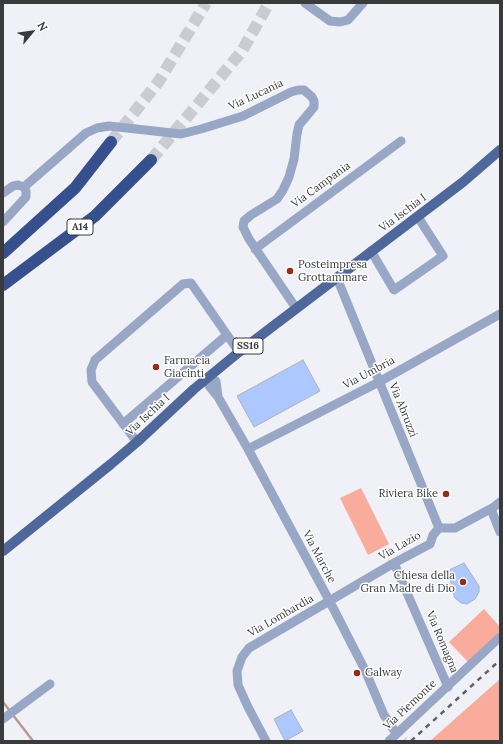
<!DOCTYPE html>
<html>
<head>
<meta charset="utf-8">
<style>
	body { margin:0 }
	#map { position:relative; width:503px; height:744px; overflow:hidden; background:#eff1f6; font-family:Lora,serif }
	canvas { display:block }
	.frame { position:absolute; inset:0; border:4px solid #393a3c; pointer-events:none }
	.north { position:absolute; left:12px; top:12px; width:40px; height:40px; -webkit-text-stroke:3px #fff; paint-order:stroke; rotate:61deg; font-size:11px; font-weight:700; line-height:16px; text-align:center; color:#393a3c }
	.north::after { content:''; display:block; margin:auto; width:14px; height:18px; background:#393a3c; clip-path:polygon(50% 0,100% 100%,50% 72%,0 100%) }
</style>
</head>
<body>
<div id="map">
<canvas width="503" height="744"></canvas>
<div class="frame"></div>
<div class="north">N</div>
</div>
<script>
const g = document.querySelector('canvas').getContext('2d');
g.lineJoin = 'round';
function fill(path, color) {
  g.fillStyle = color;
  g.fill(path, 'evenodd');
}
function shape(rows) {
  const path = new Path2D();
  for (const r of rows) {
    path.moveTo(r[0], r[1]);
    for (let i = 2; i < r.length; i += 2) path.lineTo(r[i], r[i + 1]);
  }
  return path;
}
function strokePath(path, color, width, dash) {
  g.strokeStyle = color;
  g.lineWidth = width;
  g.lineCap = dash ? 'butt' : 'round';
  g.setLineDash(dash || []);
  g.stroke(path);
}
function write(font, color, halo, rows, align = 'center') {
  g.font = font + ' Lora,serif';
  g.lineWidth = 3;
  g.setLineDash([]);
  g.textBaseline = 'middle';
  g.strokeStyle = halo;
  g.fillStyle = color;
  for (const [text, x, y, turn = 0] of rows) {
    g.save();
    g.translate(x, y);
    g.rotate((+turn || 0) * Math.PI / 180);
    g.textAlign = isNaN(turn) ? turn : align;
    if (halo) g.strokeText(text, 0, 0);
    g.fillText(text, 0, 0);
    g.restore();
  }
}
const green = shape([
	[361,488,389,544,368,555,340,498],
	[484,609,500,627,500,631,468,662,449,642],
	[500,679,500,741,430,741]
]);
const stream = shape([
	[3,702,10,711],
	[13,715,33,741]
]);
const building = shape([
	[303,360,320,391,254,427,237,396,303,360],
	[464,563,479,586,479,592,475,599,467,604,461,603,455,598,452,590,449,570,464,563],
	[291,710,303,731,285,741,274,719,291,710]
]);
const minorTunnel = shape([
	[394,730,404,741]
]);
const highwayTunnel = shape([
	[111,142,159,81,206,3],
	[151,160,242,51,269,3]
]);
const minor = shape([
	[305,3,330,21,340,22,348,20,363,3],
	[24,187,86,133,97,128,109,126,181,134,201,129,243,116,291,92,298,90,304,90,312,97,314,101,314,107,299,125,297,134,294,159,289,177,283,190,277,199,251,215,244,221,243,227,249,239,296,308],
	[3,193,13,186,18,185,24,187,26,191,26,197,3,222],
	[255,249,401,141],
	[371,251,394,290,443,256,418,217],
	[337,278,439,528],
	[208,377,209,386,218,397,248,449,330,602,365,670,384,715,394,730],
	[208,377,216,381,218,397],
	[123,424,227,335],
	[137,442,92,382,91,370,95,360,183,284,191,283,239,352],
	[248,449,379,382,500,314],
	[491,509,500,532],
	[394,563,448,687],
	[3,719,50,684],
	[266,741,248,707,238,685,237,671,242,657,249,648,394,563,430,544,433,535,439,528,455,528,494,507,500,502],
	[389,741,500,637]
]);
const major = shape([
	[3,551,111,464,137,442,194,389,239,352,463,182,500,150]
]);
const highway = shape([
	[3,253,75,188,111,142],
	[3,285,95,216,151,160]
]);
const rail = shape([
	[411,741,500,660]
]);
const markers = [
	[290,271,4,"#952c17"],
	[156,367,4,"#952c17"],
	[446,494,4,"#952c17"],
	[463,582,4,"#952c17"],
	[357,673,4,"#952c17"]
];
const shields = [
	[80,227,26],
	[248,346,30]
];
const shieldNames = [
	["A14",80,227],
	["SS16",248,346]
];
const streetNames = [
	["Via Lucania",256,95,-25],
	["Via Campania",321,185,-36],
	["Via Ischia I",403,213,-37],
	["Via Umbria",369,373,-28],
	["Via Abruzzi",403,410,68],
	["Via Ischia I",148,415,-43],
	["Via Lazio",400,546,-30],
	["Via Marche",319,557,62],
	["Via Lombardia",281,616,-30],
	["Via Romagna",442,642,67],
	["Via Piemonte",410,705,-43]
];
const poiNames = [
	["Posteimpresa",298,265],
	["Grottammare",298,278],
	["Farmacia",164,361],
	["Giacinti",164,374],
	["Riviera Bike",438,494,"right"],
	["Chiesa della",455,576,"right"],
	["Gran Madre di Dio",455,589,"right"],
	["Galway",365,673]
];
fill(green, '#f9ac9b');
strokePath(stream, '#bd9891', 2.5);
fill(building, '#acc8ff');
strokePath(building, '#afb1b6', 1);
strokePath(minorTunnel, '#cbccd1', 9, [9, 4.5]);
strokePath(highwayTunnel, '#cbccd1', 12, [12, 6]);
strokePath(minor, '#98a7c5', 9);
strokePath(major, '#4f689c', 10);
strokePath(highway, '#35508c', 12);
strokePath(rail, '#5f6163', 2.5, [5, 5]);
for (const [x, y, r, color] of markers) {
  const dot = new Path2D();
  dot.arc(x, y, r, 0, 2 * Math.PI);
  g.fillStyle = color;
  g.fill(dot);
  strokePath(dot, '#fff', 1.5);
}
for (const [x, y, w] of shields) {
  const box = new Path2D();
  box.roundRect(x - w / 2, y - 8, w, 16, 3);
  g.fillStyle = '#fff';
  g.fill(box);
  strokePath(box, '#393a3c', 1);
}
write('bold 10px', '#393a3c', null, shieldNames);
write('11px', '#393a3c', '#fff', streetNames);
write('11px', '#393a3c', '#fff', poiNames, 'left');
</script>
</body>
</html>
